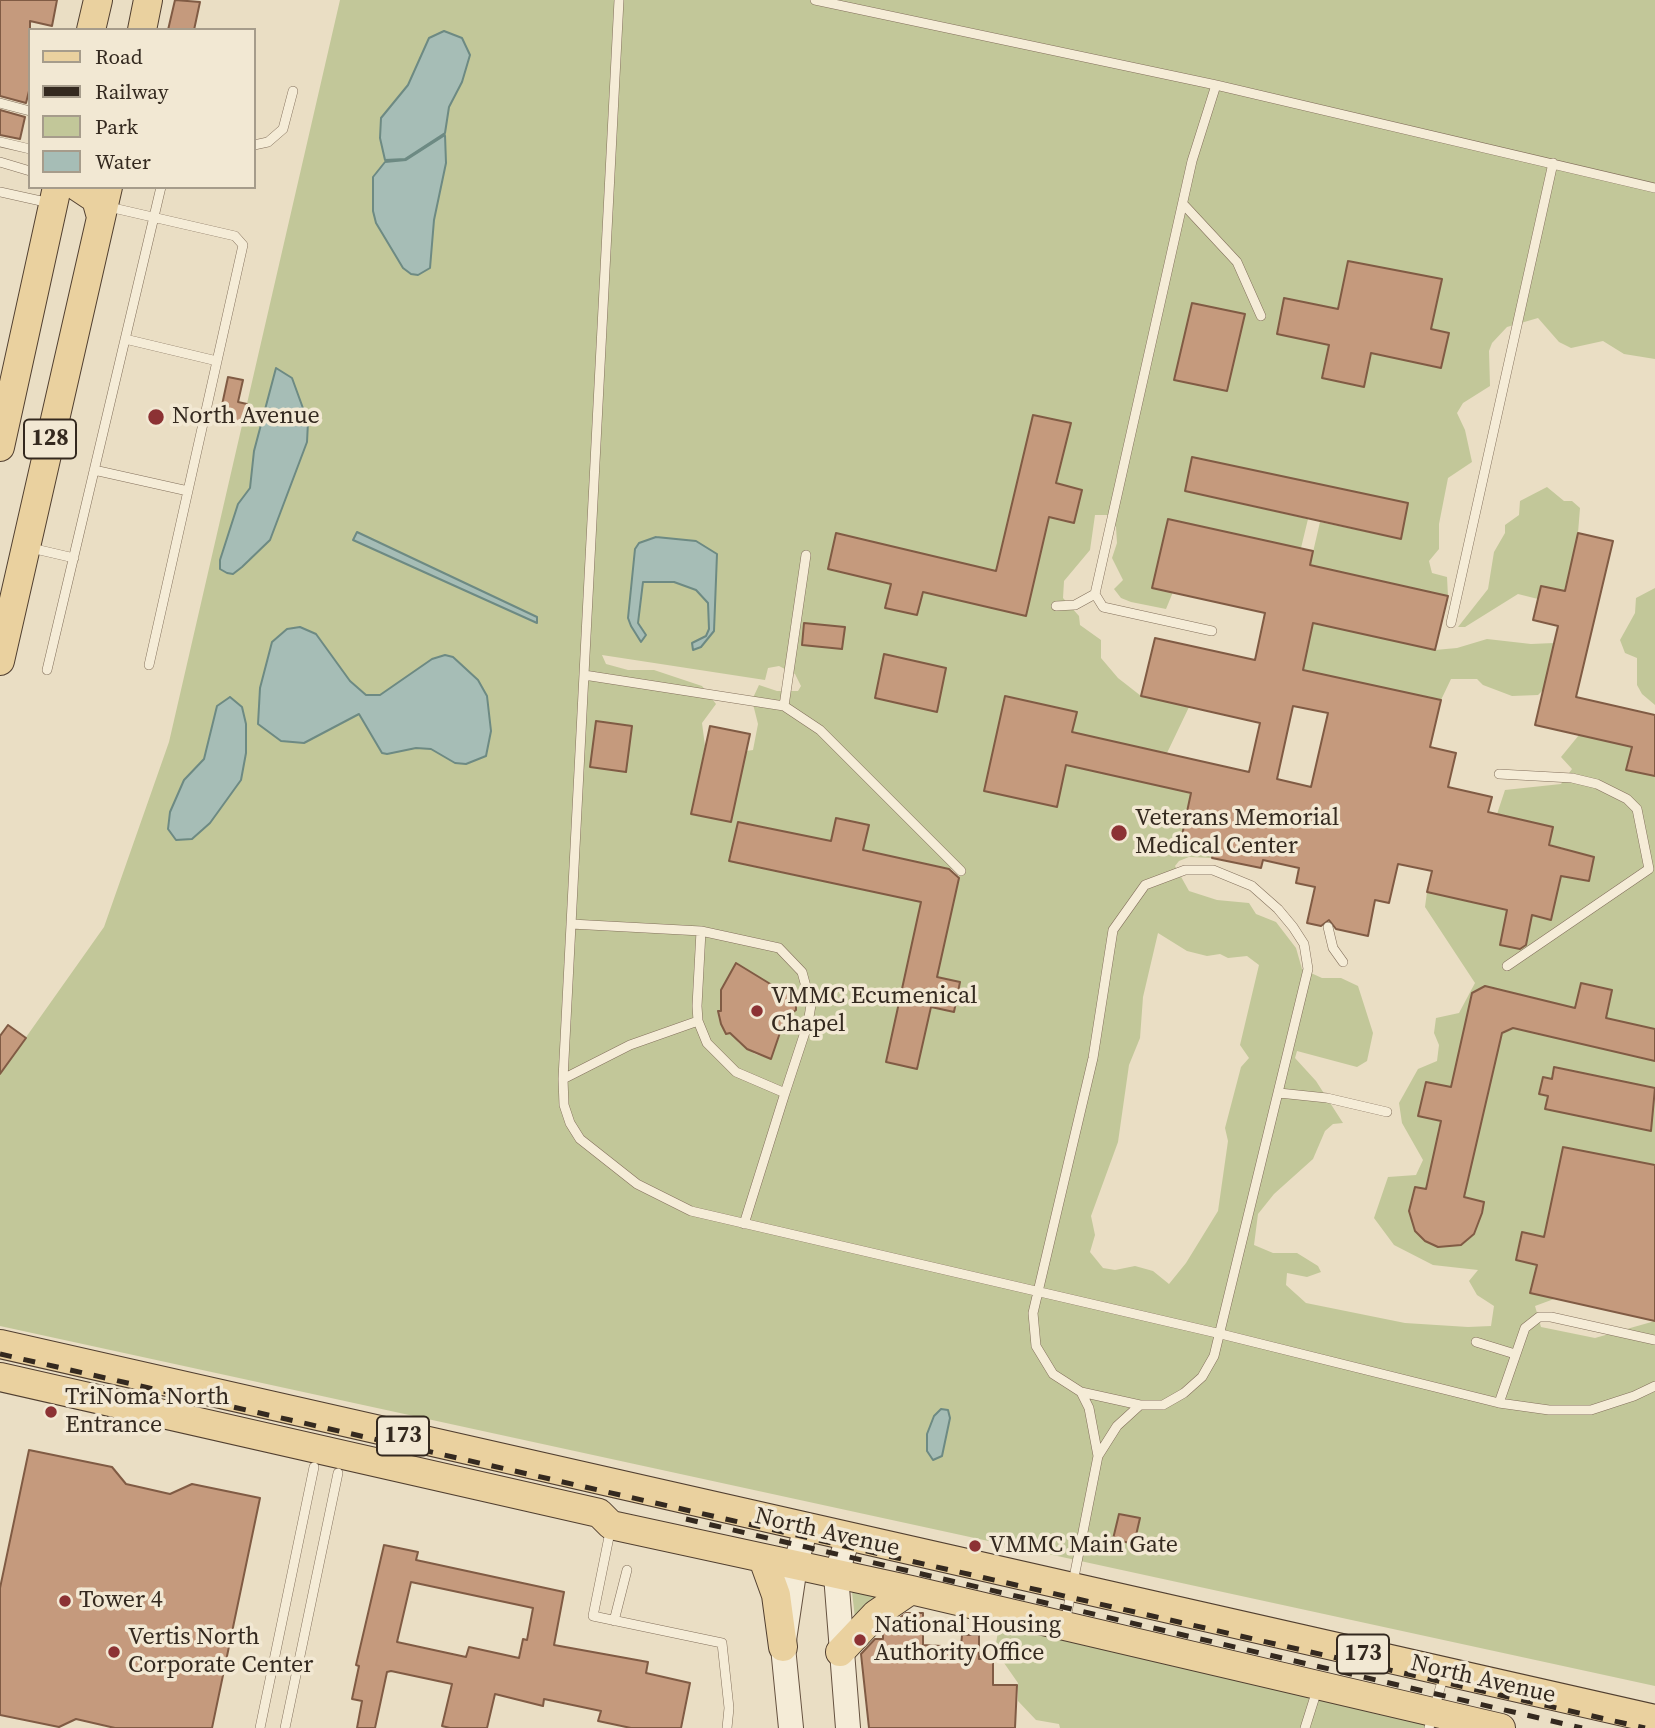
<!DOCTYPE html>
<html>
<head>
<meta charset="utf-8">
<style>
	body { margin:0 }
	#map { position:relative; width:1655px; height:1728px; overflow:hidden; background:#eadec4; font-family:"Source Serif 4",serif }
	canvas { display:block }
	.legend { position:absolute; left:28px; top:28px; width:228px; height:161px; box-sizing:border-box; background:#f2e8d3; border:2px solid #a69c8b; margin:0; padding:9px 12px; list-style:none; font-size:21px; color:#34291f }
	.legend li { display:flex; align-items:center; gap:14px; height:35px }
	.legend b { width:35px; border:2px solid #a69c8b }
</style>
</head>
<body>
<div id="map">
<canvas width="1655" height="1728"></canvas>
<ul class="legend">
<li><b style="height:9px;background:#ead19f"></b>Road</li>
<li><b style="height:9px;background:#34291f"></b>Railway</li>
<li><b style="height:19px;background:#c2c799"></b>Park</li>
<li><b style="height:19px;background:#a6bdb6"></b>Water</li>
</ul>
</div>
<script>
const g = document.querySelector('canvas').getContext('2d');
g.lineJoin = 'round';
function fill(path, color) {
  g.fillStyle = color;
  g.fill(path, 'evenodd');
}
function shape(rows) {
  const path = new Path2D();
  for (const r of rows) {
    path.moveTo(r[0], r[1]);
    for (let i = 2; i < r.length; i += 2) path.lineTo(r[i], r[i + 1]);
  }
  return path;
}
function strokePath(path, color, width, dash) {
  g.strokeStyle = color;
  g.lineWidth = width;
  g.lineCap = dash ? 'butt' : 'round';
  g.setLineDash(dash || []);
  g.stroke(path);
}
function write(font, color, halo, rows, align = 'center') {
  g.font = font + ' "Source Serif 4",serif';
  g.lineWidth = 7;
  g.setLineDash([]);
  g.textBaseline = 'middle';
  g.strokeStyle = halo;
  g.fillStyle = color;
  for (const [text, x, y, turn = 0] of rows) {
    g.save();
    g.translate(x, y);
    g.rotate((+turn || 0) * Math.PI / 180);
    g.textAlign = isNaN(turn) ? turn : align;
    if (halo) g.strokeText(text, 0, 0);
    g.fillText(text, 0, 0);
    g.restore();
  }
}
const green = shape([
	[340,0,1655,0,1655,359,1624,354,1603,341,1571,348,1559,342,1538,318,1507,327,1492,343,1489,351,1490,386,1463,403,1457,413,1465,430,1472,462,1448,478,1439,524,1439,549,1429,561,1432,573,1447,577,1448,596,1310,565,1320,522,1401,539,1408,503,1193,458,1185,491,1308,519,1301,548,1168,519,1152,588,1173,592,1166,609,1131,602,1121,598,1114,589,1123,580,1112,558,1117,543,1116,527,1109,515,1095,515,1090,550,1064,581,1063,598,1079,616,1080,625,1101,640,1101,658,1118,678,1141,696,1189,707,1167,753,1072,732,1077,712,1006,696,984,790,1066,765,1191,793,1181,840,1214,848,1212,858,1189,857,1179,861,1175,866,1189,891,1217,900,1249,903,1256,914,1276,922,1296,948,1302,969,1322,978,1341,978,1358,986,1373,1033,1367,1061,1357,1067,1297,1051,1295,1058,1316,1081,1343,1123,1333,1124,1325,1131,1313,1159,1274,1194,1258,1214,1254,1245,1273,1253,1297,1253,1318,1266,1321,1272,1307,1277,1287,1273,1286,1285,1306,1303,1405,1323,1468,1327,1491,1326,1494,1306,1477,1295,1469,1281,1478,1270,1433,1265,1394,1245,1374,1218,1388,1177,1416,1175,1423,1160,1402,1123,1399,1103,1418,1069,1437,1061,1439,1045,1434,1033,1436,1018,1459,1013,1475,983,1425,907,1427,892,1551,920,1567,849,1549,845,1553,827,1497,814,1505,790,1561,784,1572,769,1561,757,1579,735,1632,747,1627,770,1655,776,1655,1221,1551,1206,1544,1237,1522,1232,1516,1260,1537,1265,1531,1293,1554,1299,1535,1306,1541,1327,1595,1338,1655,1321,1655,1686,0,1326,0,1074,104,927,169,742],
	[1033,415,1070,423,1056,483,1082,490,1074,523,1049,517,1026,616,923,592,917,615,885,608,891,584,828,569,836,534,996,571],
	[602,655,765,680,768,668,779,666,795,674,801,686,798,691,777,691,759,685,752,700,758,724,753,750,746,751,691,814,705,746,702,723,716,704,702,686,654,670,628,670,606,664],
	[837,818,868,825,863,850,960,871,937,977,960,982,954,1011,931,1007,917,1069,886,1062,921,902,729,861,738,822,831,841],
	[1158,933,1187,951,1207,956,1220,954,1228,958,1247,956,1259,965,1240,1045,1249,1058,1241,1067,1225,1128,1228,1141,1218,1211,1186,1263,1169,1284,1153,1271,1135,1266,1115,1270,1103,1268,1090,1252,1095,1235,1091,1216,1118,1142,1129,1065,1140,1038,1143,997],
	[736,963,772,985,788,985,796,997,796,1010,786,1014,771,1059,755,1054,739,1043,719,1011,722,1011,721,990],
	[1547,487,1564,501,1572,501,1580,508,1578,533,1565,591,1542,586,1538,599,1518,594,1465,627,1458,627,1488,589,1494,552,1505,533,1505,525,1519,515,1520,501],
	[1655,588,1655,705,1642,694,1637,685,1637,658,1625,653,1620,640,1635,613,1636,598],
	[1313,623,1435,650,1457,648,1487,639,1531,644,1554,643,1544,689,1538,695,1512,696,1483,685,1477,679,1451,679,1441,700,1303,670],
	[852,1592,883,1598,855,1618],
	[1000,1619,1456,1728,1060,1728,1059,1724,1036,1720,1018,1701,1018,1683,995,1650]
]);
const water = shape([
	[444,31,462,38,470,55,462,82,449,107,445,133,405,159,385,160,380,138,381,118,408,85,429,38,444,31],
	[445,135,446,163,434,220,430,268,418,275,411,274,403,268,376,223,373,211,373,177,385,162,406,160,445,135],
	[276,368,292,378,308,422,307,442,270,540,242,567,233,574,227,573,220,569,220,560,238,504,250,488,254,451,276,368],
	[357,532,537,617,537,623,353,540,357,532],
	[656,537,696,541,717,554,714,631,701,647,693,650,692,643,706,636,709,629,708,603,696,590,674,582,643,582,638,623,646,635,641,642,631,626,628,618,635,549,639,543,656,537],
	[300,627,316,634,350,681,366,695,380,695,432,659,445,655,453,657,478,680,487,696,491,731,486,756,466,764,455,763,431,749,416,748,387,754,382,753,359,714,304,743,281,741,258,724,260,688,272,642,287,629,300,627],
	[230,697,242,707,246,724,246,753,241,780,210,823,192,839,176,840,168,829,170,812,184,780,204,759,217,706,230,697],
	[941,1409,948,1410,950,1418,942,1456,933,1460,927,1451,927,1434,934,1416,941,1409]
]);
const building = shape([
	[0,0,57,0,52,26,30,21,30,87,26,103,0,96,0,0],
	[175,0,200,2,194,30,168,30,175,0],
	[0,110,25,117,20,139,0,135,0,110],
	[1348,261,1442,279,1431,329,1449,333,1441,368,1371,353,1364,387,1322,378,1329,345,1277,334,1284,298,1338,309,1348,261],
	[1192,303,1245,314,1227,391,1174,380,1192,303],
	[228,377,243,380,238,402,247,404,242,424,219,419,228,377],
	[1033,415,1071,423,1056,483,1082,490,1074,523,1049,517,1026,616,923,592,917,615,885,608,891,584,828,569,836,533,996,571,1033,415],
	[1192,457,1408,503,1401,539,1185,491,1192,457],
	[1168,519,1313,551,1310,565,1448,596,1435,650,1313,623,1303,670,1441,700,1430,747,1456,753,1448,787,1492,797,1488,812,1553,827,1549,845,1594,857,1589,881,1561,876,1551,920,1532,915,1526,945,1520,949,1500,945,1507,910,1427,892,1432,871,1398,864,1389,903,1375,900,1368,936,1336,929,1329,920,1321,926,1307,923,1315,887,1296,883,1299,868,1263,860,1261,868,1212,858,1214,848,1181,840,1191,793,1066,765,1057,807,984,791,1005,696,1077,712,1072,732,1249,772,1260,723,1141,696,1155,638,1255,660,1265,613,1152,588,1168,519],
	[1293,706,1328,713,1311,787,1277,779,1293,706],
	[1578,533,1613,541,1576,697,1655,715,1655,776,1626,770,1632,747,1535,725,1558,626,1533,620,1541,586,1565,591,1578,533],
	[804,623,845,627,842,649,802,645,804,623],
	[884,654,946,668,937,712,875,698,884,654],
	[596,721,632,726,626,772,590,767,596,721],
	[710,726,750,734,731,822,691,814,710,726],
	[836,818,869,825,863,850,949,869,959,878,937,977,960,982,954,1012,931,1007,917,1069,886,1062,921,902,729,861,738,822,831,841,836,818],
	[736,963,772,985,788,985,796,997,796,1010,785,1018,771,1059,747,1049,730,1033,726,1034,721,1024,718,1011,721,1011,721,990,736,963],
	[1581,983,1612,990,1606,1018,1655,1029,1655,1061,1513,1028,1502,1033,1464,1197,1484,1202,1482,1213,1474,1234,1461,1245,1438,1247,1425,1241,1415,1231,1409,1211,1415,1187,1426,1189,1441,1121,1418,1116,1426,1082,1451,1087,1472,993,1485,986,1575,1008,1581,983],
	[8,1025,26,1038,0,1074,0,1036,8,1025],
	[1554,1067,1655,1088,1651,1131,1545,1109,1548,1096,1539,1094,1543,1077,1552,1079,1554,1067],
	[1563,1147,1655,1165,1655,1321,1530,1293,1537,1265,1516,1260,1522,1232,1544,1237,1563,1147],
	[29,1450,112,1467,126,1484,170,1494,192,1484,260,1498,212,1728,115,1728,76,1719,59,1727,0,1715,0,1588,29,1450],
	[1119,1514,1140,1518,1134,1544,1113,1539,1119,1514],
	[384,1545,418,1552,416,1560,564,1592,554,1645,648,1662,646,1673,690,1683,681,1728,631,1728,598,1721,601,1711,544,1699,543,1706,495,1694,487,1728,450,1728,442,1726,452,1684,391,1671,387,1672,375,1728,357,1728,362,1701,352,1699,359,1666,356,1665,384,1545],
	[411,1582,533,1608,527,1640,523,1639,519,1658,469,1647,466,1657,397,1642,411,1582],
	[906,1613,923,1613,923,1645,961,1647,962,1635,979,1635,979,1659,993,1659,993,1685,1017,1685,1015,1728,869,1728,861,1654,875,1639,883,1639,883,1631,906,1613]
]);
const lane = shape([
	[619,0,563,1079,564,1105,570,1123,580,1139,637,1184,691,1211,1221,1334,1499,1403,1549,1410,1591,1410,1634,1396,1655,1386],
	[815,0,1216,85,1655,188],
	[0,103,30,111],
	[0,142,30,149],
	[254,145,268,142,283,129,293,91],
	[0,162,30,171],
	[0,192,50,203],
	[1184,205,1237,262,1261,316],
	[109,207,235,236,243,245,149,665],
	[125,339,217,361],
	[94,470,188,491],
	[31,548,74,558],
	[1056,606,1075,605,1095,594],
	[1451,623,1553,163],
	[1212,631,1103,607,1095,594,1192,161,1216,85],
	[47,670,161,187],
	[584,675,784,706,820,730,961,871],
	[784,706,806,555],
	[1499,774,1572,778,1597,784,1627,799,1637,809,1649,869,1507,966],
	[1185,870,1213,870,1252,886,1278,909,1293,927,1304,944,1308,969,1214,1356,1202,1377,1184,1393,1163,1405,1140,1405,1081,1392,1053,1374,1036,1346,1033,1313,1093,1058,1113,930,1145,885,1185,870],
	[571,924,701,931,697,1006,698,1021,707,1043,736,1072,785,1093,808,1023,811,1005,802,972,779,948,701,931],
	[1328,927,1333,948,1343,962],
	[563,1079,630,1045,698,1021],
	[1279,1093,1327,1098,1387,1112],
	[744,1224,785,1093],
	[1476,1342,1515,1354],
	[1081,1392,1089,1408,1098,1456],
	[1499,1403,1525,1328,1539,1317,1551,1317,1655,1340],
	[611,1527,593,1616,722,1643,729,1708,727,1728],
	[614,1621,627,1570],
	[1065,1623,1098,1456,1117,1426,1140,1405],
	[260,1728,314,1467],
	[285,1728,338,1473],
	[1305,1728,1317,1690],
	[1429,1728,1444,1674]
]);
const secondary = shape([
	[848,1538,836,1575,848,1728],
	[791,1728,783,1647,795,1566,806,1528]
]);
const primary = shape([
	[91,30,98,0],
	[142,30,148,0],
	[78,187,96,199,101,217],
	[0,447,57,187],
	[0,661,108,187],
	[0,1344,1655,1719],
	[0,1377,599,1513,611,1525,911,1590,1501,1728],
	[763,1559,776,1595,783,1647],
	[840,1652,876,1614,911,1590]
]);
const rail = shape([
	[0,1354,1645,1728],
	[686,1519,1582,1728]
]);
const markers = [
	[156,417,9,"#8c3234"],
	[1119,833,9,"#8c3234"],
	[757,1011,7,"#8c3234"],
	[51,1412,7,"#8c3234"],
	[975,1546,7,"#8c3234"],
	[65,1601,7,"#8c3234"],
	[860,1640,7,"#8c3234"],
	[114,1652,7,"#8c3234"]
];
const shields = [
	[50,439,52],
	[403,1436,52],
	[1363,1654,52]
];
const shieldNames = [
	["128",50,439],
	["173",403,1436],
	["173",1363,1654]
];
const poiNames = [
	["North Avenue",172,417],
	["Veterans Memorial",1135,819],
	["Medical Center",1135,847],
	["VMMC Ecumenical",771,997],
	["Chapel",771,1025],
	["TriNoma North",65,1398],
	["Entrance",65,1426],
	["VMMC Main Gate",989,1546],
	["Tower 4",79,1601],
	["National Housing",874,1626],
	["Authority Office",874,1654],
	["Vertis North",128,1638],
	["Corporate Center",128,1666]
];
const streetNames = [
	["North Avenue",827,1533,13],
	["North Avenue",1483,1680,13]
];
fill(green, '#c2c799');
fill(water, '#a6bdb6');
strokePath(water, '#6d8a83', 2);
fill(building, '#c59a7d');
strokePath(building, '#805b44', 2);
strokePath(lane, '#83705c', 10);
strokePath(secondary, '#65513f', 26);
strokePath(primary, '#513f30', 30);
strokePath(lane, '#f5ecd7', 9);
strokePath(secondary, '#f5ecd7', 24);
strokePath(primary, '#ead19f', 28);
strokePath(rail, '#34291f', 5, [12, 12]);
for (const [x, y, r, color] of markers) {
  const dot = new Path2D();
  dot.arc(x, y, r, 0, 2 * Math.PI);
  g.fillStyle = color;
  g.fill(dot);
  strokePath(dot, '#f2e8d3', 2.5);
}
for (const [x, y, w] of shields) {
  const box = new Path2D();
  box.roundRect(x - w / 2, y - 19.5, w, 39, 5);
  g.fillStyle = '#f2e8d3';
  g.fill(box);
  strokePath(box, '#34291f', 2);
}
write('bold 23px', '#34291f', null, shieldNames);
write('24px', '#34291f', '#f2e8d3', poiNames, 'left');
write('24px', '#34291f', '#f2e8d3', streetNames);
</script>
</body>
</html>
